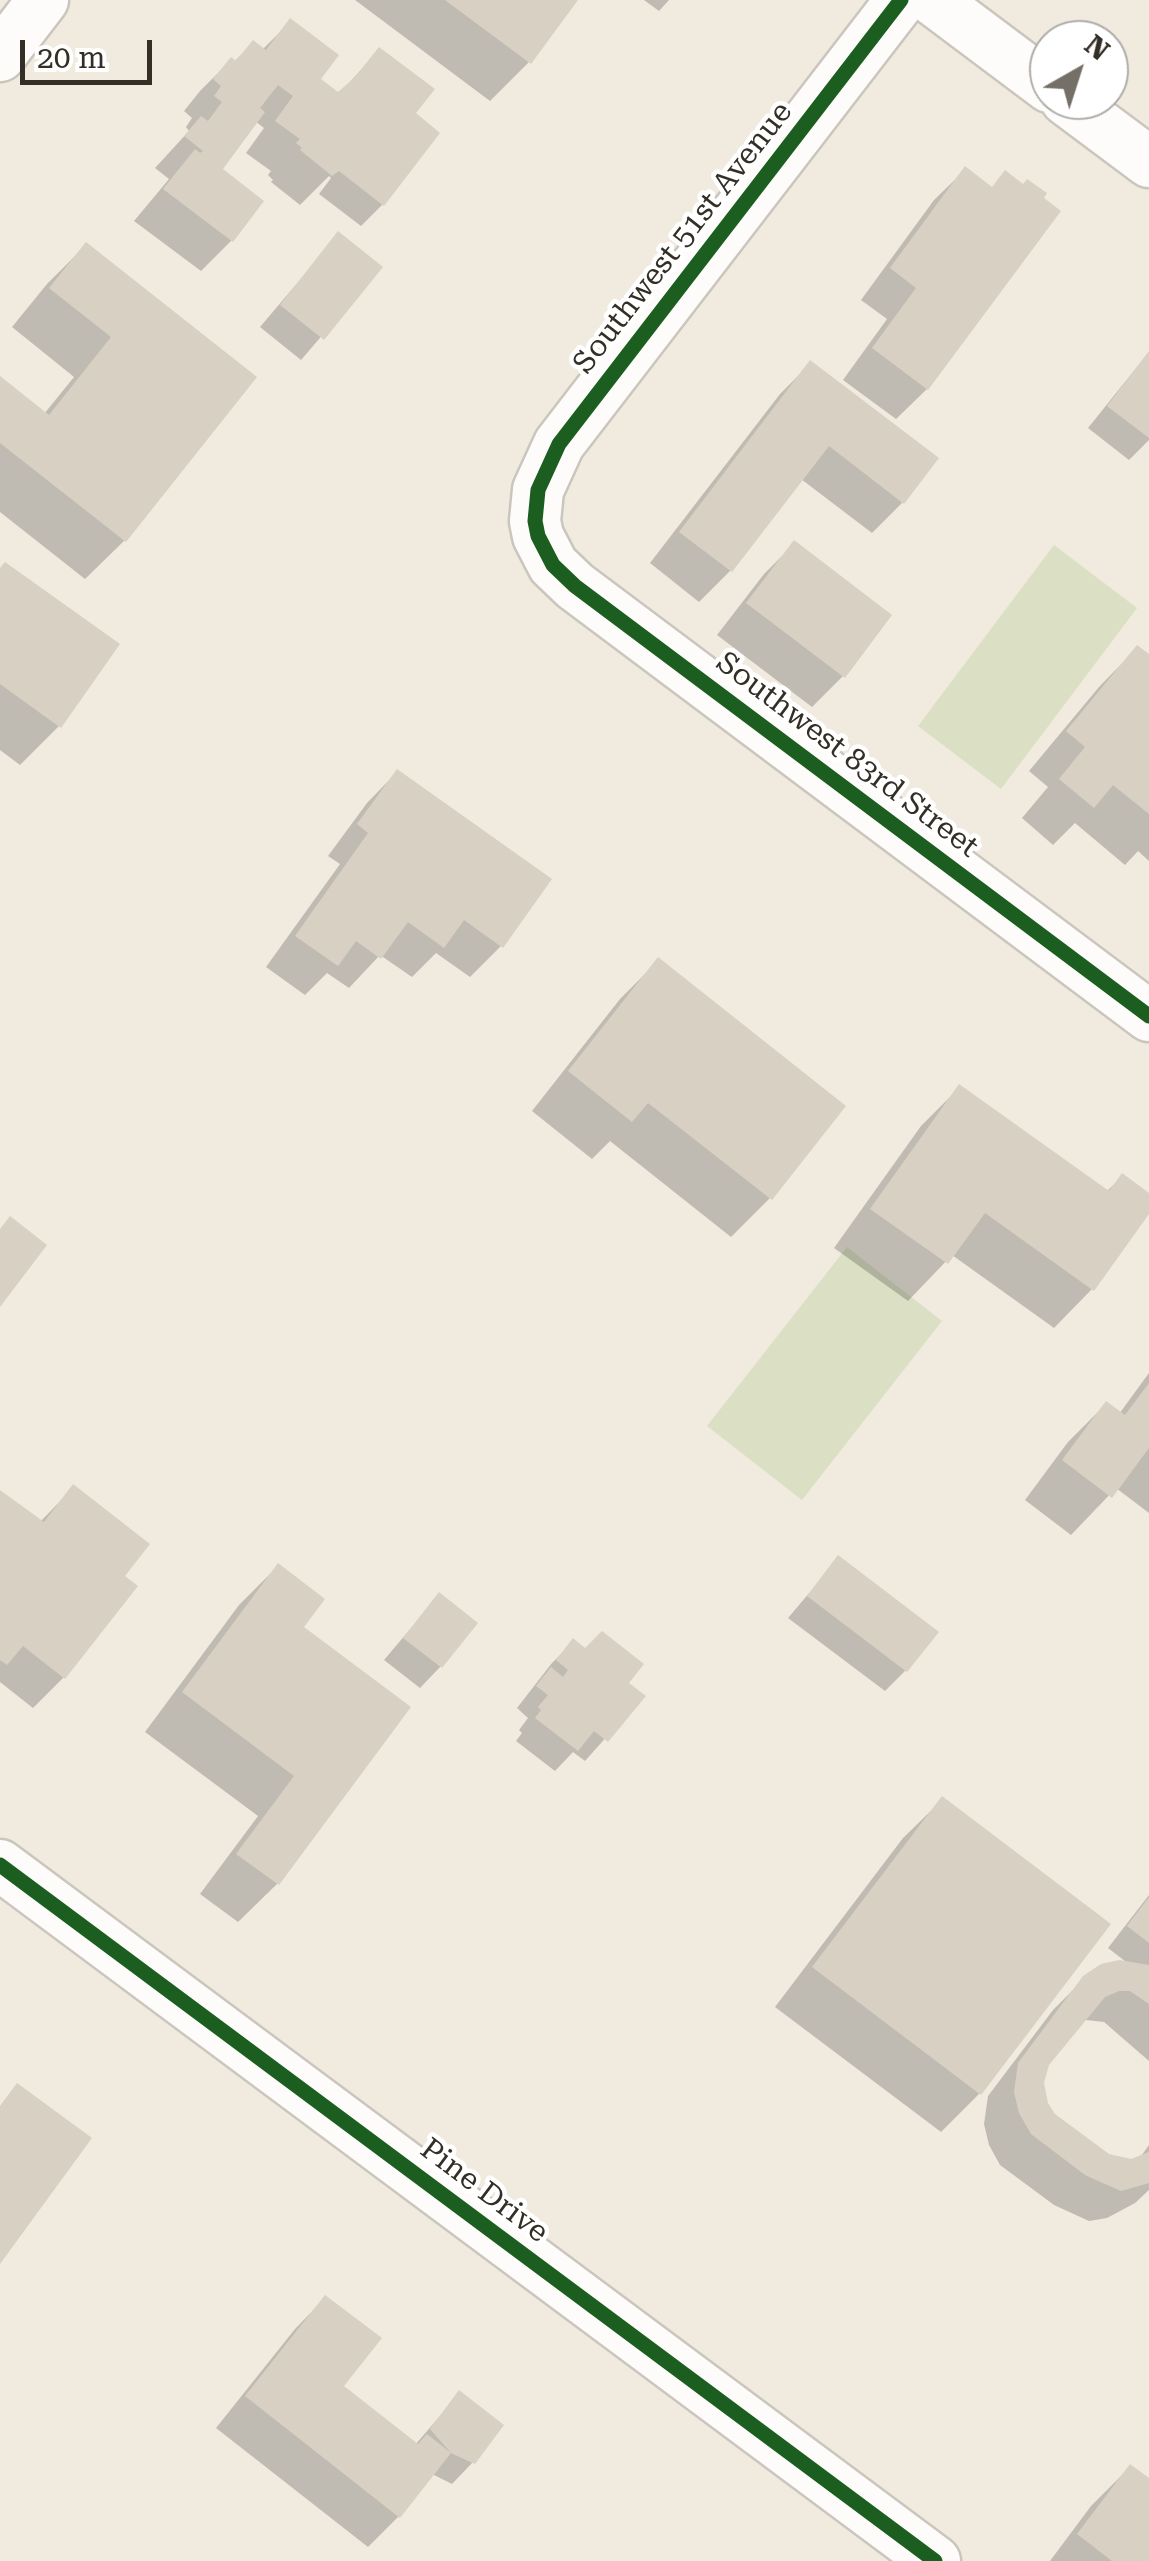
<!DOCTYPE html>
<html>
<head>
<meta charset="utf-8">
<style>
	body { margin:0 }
	#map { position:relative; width:1149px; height:2561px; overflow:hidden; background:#f0eadf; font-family:"Roboto Serif",serif }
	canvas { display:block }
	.north { position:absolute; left:1029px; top:20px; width:100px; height:100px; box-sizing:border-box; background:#fff; border:2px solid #adaca9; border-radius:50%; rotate:39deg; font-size:28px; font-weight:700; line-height:40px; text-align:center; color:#332f27 }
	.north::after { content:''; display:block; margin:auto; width:35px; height:45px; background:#757067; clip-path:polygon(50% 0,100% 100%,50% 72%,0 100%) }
	.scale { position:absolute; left:20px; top:40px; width:132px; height:45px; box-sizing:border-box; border:5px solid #332f27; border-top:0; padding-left:12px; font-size:30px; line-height:35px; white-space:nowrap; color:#332f27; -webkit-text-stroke:8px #fff; paint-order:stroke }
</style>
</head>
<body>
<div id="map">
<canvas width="1149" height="2561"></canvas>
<div class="north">N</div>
<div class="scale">20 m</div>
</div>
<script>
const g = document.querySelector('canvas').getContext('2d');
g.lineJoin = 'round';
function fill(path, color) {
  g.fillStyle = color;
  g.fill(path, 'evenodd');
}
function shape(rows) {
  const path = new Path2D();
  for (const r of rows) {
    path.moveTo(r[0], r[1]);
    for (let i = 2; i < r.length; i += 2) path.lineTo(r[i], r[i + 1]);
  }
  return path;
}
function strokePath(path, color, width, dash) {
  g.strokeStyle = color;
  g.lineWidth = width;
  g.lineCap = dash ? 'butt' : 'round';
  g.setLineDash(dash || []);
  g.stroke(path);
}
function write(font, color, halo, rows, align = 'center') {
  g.font = font + ' "Roboto Serif",serif';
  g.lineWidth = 9;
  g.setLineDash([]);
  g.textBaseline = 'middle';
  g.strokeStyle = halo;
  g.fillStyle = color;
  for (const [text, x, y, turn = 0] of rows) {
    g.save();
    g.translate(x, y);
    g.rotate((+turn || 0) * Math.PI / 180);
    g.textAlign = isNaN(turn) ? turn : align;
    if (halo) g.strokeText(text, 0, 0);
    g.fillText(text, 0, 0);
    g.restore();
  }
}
const green = shape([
	[1054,545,1137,608,1001,789,918,726],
	[847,1247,942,1321,802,1500,707,1426]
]);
const shadow = shape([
	[355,0,575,0,529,62,490,101],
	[644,0,669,0,659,11],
	[290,22,317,80,338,95,379,50,412,114,437,133,382,205,361,226,319,194,331,178,329,176,300,205,271,182,273,180,268,175,271,171,246,153,264,128,255,121,220,169,232,240,201,271,134,221,169,179,155,168,189,131,186,127,192,118,184,111,200,91,231,60,234,62,253,43,262,50],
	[965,170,927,389,896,419,843,380,887,319,861,300,934,200],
	[339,234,380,268,301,360,260,327],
	[86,245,253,378,124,541,85,579,0,512,0,379,44,414,74,377,12,327,47,284],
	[1149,352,1149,440,1129,460,1088,428],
	[811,363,903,502,872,533,801,479,730,571,699,602,650,563,780,394],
	[794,544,889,616,843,676,812,707,717,635,764,574],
	[0,570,59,726,20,765,0,750],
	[1137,648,1149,658,1149,861,1138,851,1125,865,1075,823,1053,845,1022,818,1048,787,1029,771,1099,687],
	[397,772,549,880,501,946,470,977,436,953,412,977,380,955,349,988,327,973,305,995,266,967,340,864,328,856,367,803],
	[658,961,843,1106,770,1198,731,1237,610,1141,592,1159,532,1111,620,999],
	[959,1088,1106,1192,1122,1177,1149,1197,1149,1210,1092,1289,1054,1328,952,1255,908,1301,834,1248,921,1126],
	[1149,1373,1149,1513,1116,1488,1071,1535,1025,1500,1068,1442,1106,1404,1119,1414],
	[73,1488,121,1576,63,1678,33,1708,0,1682,0,1493,40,1522],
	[838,1559,906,1670,885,1691,788,1618],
	[278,1566,301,1627,408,1707,277,1884,238,1922,200,1894,258,1816,145,1732,239,1605],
	[439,1595,441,1666,420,1688,384,1660],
	[573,1642,642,1697,585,1761,573,1752,555,1771,516,1741,522,1733,519,1730,528,1718,517,1708,552,1663],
	[942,1800,980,2093,941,2132,775,2007,903,1838],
	[1149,1895,1149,2061,1104,2022,1086,2020,1078,2025,1047,2063,1042,2083,1045,2104,1054,2116,1113,2159,1139,2159,1149,2145,1149,2190,1135,2203,1107,2218,1089,2221,1054,2205,1000,2165,989,2145,984,2124,988,2096,1053,2010,1085,1978,1130,1965,1108,1948],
	[325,2298,340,2387,415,2445,459,2394,473,2462,452,2484,432,2474,399,2516,368,2547,216,2428,295,2329],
	[1130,2467,1149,2481,1149,2561,1050,2561,1091,2506]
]);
const building = shape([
	[445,0,578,0,531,64],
	[290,18,339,55,321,79,338,92,355,77,379,47,435,89,416,113,440,133,384,206,339,171,332,176,300,150,302,148,296,143,300,139,275,121,293,96,278,85,260,108,265,112,223,169,264,201,233,242,163,189,195,149,200,153,203,151,184,136,201,116,208,121,222,102,214,96,221,86,213,79,231,57,236,61,253,40,266,50],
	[965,166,992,187,1005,170,1023,184,1027,179,1047,193,1044,198,1061,211,928,390,872,348,916,288,890,268],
	[338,231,383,267,324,340,280,305],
	[86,242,257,377,126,542,0,443,0,376,49,415,111,337,49,288],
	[1149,351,1149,438,1107,406],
	[810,360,939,458,904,504,829,446,732,572,679,532],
	[794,540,892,615,845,678,746,603],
	[5,562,120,644,61,728,0,684,0,568],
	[1137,645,1149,654,1149,814,1113,785,1094,808,1059,779,1085,747,1066,731],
	[397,769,552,879,503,948,464,920,444,948,408,922,381,959,356,941,338,966,295,936,368,833,357,824],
	[658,957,846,1106,772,1200,648,1103,632,1122,568,1071],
	[959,1084,1109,1191,1122,1173,1149,1193,1149,1214,1094,1291,985,1213,948,1264,870,1209],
	[10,1216,47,1245,0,1307,0,1229],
	[1149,1383,1149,1448,1112,1498,1062,1460,1106,1401,1125,1415],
	[73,1484,150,1544,125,1576,138,1586,65,1679,23,1646,7,1665,0,1660,0,1490,44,1522],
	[838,1555,939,1632,907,1672,807,1596],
	[278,1563,325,1599,304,1627,411,1707,279,1885,236,1854,294,1776,182,1692],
	[439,1592,478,1623,442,1668,403,1638],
	[602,1631,644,1664,629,1683,646,1696,608,1742,594,1731,578,1751,535,1718,541,1710,538,1707,548,1695,536,1686,551,1667,563,1677,568,1670,556,1660,573,1638,585,1648],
	[942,1796,1111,1924,981,2095,812,1967],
	[1149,1897,1149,1943,1127,1926],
	[1119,1960,1149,1965,1149,2004,1130,1991,1119,1991,1105,1997,1049,2065,1044,2083,1048,2103,1055,2114,1109,2154,1131,2159,1149,2152,1149,2183,1121,2191,1085,2175,1031,2134,1019,2113,1014,2092,1018,2063,1083,1976,1101,1964],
	[17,2083,92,2138,0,2264,0,2106],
	[325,2295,382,2338,344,2386,418,2444,427,2434,451,2453,400,2518,245,2396],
	[459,2390,504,2425,475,2464,451,2453,430,2429],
	[1130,2464,1149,2478,1149,2561,1112,2561,1077,2534]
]);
const street = shape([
	[901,0,559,444,538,490,535,521,538,536,553,565,575,586,1149,1016],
	[933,0,1049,87],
	[0,56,43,0],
	[1066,100,1149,162],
	[0,1865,935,2561]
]);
const cycleway = shape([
	[901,0,559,444,538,490,535,521,538,536,553,565,575,586,1149,1016],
	[0,1865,935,2561]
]);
const streetNames = [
	["Southwest 51st Avenue",683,238,-52],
	["Southwest 83rd Street",847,755,37],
	["Pine Drive",484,2191,37]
];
fill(green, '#dbdfc4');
fill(shadow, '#0003');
fill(building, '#d8d0c2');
strokePath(street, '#cbc6bd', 55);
strokePath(street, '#fdfcfa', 50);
strokePath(cycleway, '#1b5e20', 15);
write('30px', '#332f27', '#fff', streetNames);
</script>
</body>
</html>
